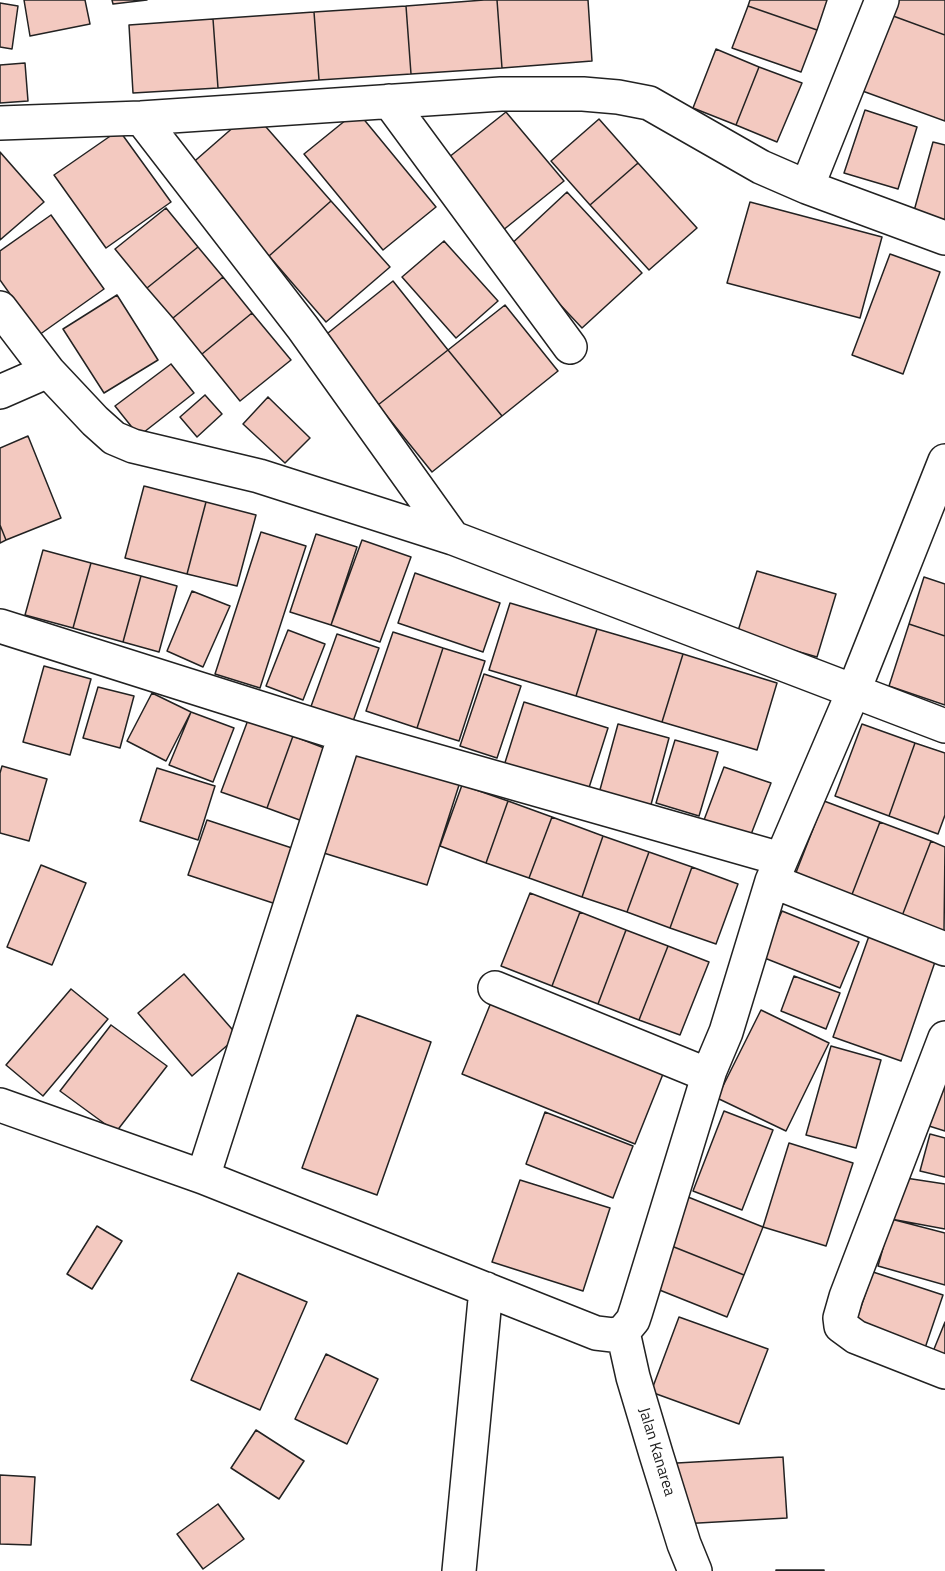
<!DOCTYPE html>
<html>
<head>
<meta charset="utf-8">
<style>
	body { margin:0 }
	canvas { display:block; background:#fff }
</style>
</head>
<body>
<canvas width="945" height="1571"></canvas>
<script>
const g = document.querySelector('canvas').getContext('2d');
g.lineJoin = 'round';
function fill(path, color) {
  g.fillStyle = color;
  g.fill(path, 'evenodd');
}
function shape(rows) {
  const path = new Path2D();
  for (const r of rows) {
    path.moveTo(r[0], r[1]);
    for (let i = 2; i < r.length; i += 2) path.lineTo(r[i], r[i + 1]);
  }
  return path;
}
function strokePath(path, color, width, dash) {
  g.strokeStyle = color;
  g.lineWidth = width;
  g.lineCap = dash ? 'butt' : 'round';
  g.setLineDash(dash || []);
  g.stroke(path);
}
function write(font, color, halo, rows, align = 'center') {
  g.font = font + ' "Titillium Web",sans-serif';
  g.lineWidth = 4.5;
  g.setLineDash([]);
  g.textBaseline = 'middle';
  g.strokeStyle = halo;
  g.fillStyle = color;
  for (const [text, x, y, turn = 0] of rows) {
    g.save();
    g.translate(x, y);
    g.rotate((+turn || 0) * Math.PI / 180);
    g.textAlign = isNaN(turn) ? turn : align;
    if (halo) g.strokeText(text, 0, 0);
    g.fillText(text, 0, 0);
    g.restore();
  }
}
const building = shape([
	[24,0,85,0,90,24,30,36,24,0],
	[112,0,147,0,113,4,112,0],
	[484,0,497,0,502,68,411,74,406,6,484,0],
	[497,0,588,0,592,61,502,68,497,0],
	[750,0,827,0,817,30,748,6,750,0],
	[890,0,945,0,945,35,885,13,890,0],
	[0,3,18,6,12,49,0,47,0,3],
	[406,6,411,74,319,80,314,12,406,6],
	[748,6,817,30,801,72,732,48,748,6],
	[314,12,319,80,218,88,213,19,314,12],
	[885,13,945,35,945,121,857,89,885,13],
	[213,19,218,88,133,93,129,25,213,19],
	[716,49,759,67,736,125,693,108,716,49],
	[25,63,28,101,0,103,0,65,25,63],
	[759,67,802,83,777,142,736,125,759,67],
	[865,110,917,127,898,189,844,173,865,110],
	[252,111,331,201,269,256,189,166,252,111],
	[357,111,436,207,383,250,304,154,357,111],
	[506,112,564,181,497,235,439,165,506,112],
	[599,119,638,163,590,205,551,161,599,119],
	[119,130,171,202,106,248,54,175,119,130],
	[933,142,945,145,945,220,914,211,933,142],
	[0,152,44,202,0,240,0,152],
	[638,163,697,228,649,270,590,205,638,163],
	[567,192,642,273,582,328,507,248,567,192],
	[331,201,390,267,326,322,269,256,331,201],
	[750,202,882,237,860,318,727,283,750,202],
	[166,208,198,247,147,288,115,249,166,208],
	[51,215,104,289,39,335,0,280,0,251,51,215],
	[444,241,498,301,456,338,402,277,444,241],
	[198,247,223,277,173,318,147,288,198,247],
	[890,254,940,272,903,374,852,355,890,254],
	[223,277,252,313,202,354,173,318,223,277],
	[393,281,448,350,378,405,323,337,393,281],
	[117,295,158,360,104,393,63,329,117,295],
	[505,305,558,371,502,416,448,350,505,305],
	[252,313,291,360,240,401,202,354,252,313],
	[448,350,502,416,432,472,378,405,448,350],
	[171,364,194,393,139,436,115,406,171,364],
	[205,395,222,414,197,437,180,417,205,395],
	[268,397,310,438,285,463,243,424,268,397],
	[28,436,61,518,6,540,0,525,0,448,28,436],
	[144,486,206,502,187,574,125,558,144,486],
	[206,502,256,515,237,586,187,574,206,502],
	[0,525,6,540,0,543,0,525],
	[261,532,306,546,260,688,215,674,261,532],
	[316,534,357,547,331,625,290,612,316,534],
	[362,540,411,557,380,642,331,625,362,540],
	[43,550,91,563,73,628,25,615,43,550],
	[91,563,141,576,123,642,73,628,91,563],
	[757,571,836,594,817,657,737,634,757,571],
	[415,573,500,603,483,652,398,623,415,573],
	[141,576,177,586,159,652,123,642,141,576],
	[924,577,945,584,945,636,909,624,924,577],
	[192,591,230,606,203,667,167,651,192,591],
	[510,603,597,629,576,696,489,670,510,603],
	[909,624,945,636,945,705,889,686,909,624],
	[597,629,683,654,662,722,576,696,597,629],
	[288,630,325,644,303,700,266,686,288,630],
	[393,632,443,648,417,728,366,711,393,632],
	[337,634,379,648,351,727,309,712,337,634],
	[443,648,485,661,459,741,417,728,443,648],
	[683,654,777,683,757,750,662,722,683,654],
	[44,666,91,679,70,755,23,742,44,666],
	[484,674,521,686,497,758,460,746,484,674],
	[98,687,134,696,120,748,83,738,98,687],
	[152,693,191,712,166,761,127,741,152,693],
	[524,702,608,728,587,794,503,769,524,702],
	[191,712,234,728,213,782,169,765,191,712],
	[248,720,293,736,267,808,221,792,248,720],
	[618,724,669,738,649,812,598,797,618,724],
	[862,724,915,743,889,816,835,796,862,724],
	[293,736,332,751,305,822,267,808,293,736],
	[675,740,718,752,699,816,656,803,675,740],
	[915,743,945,753,945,815,938,834,889,816,915,743],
	[347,746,460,782,427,885,314,850,347,746],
	[2,766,47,779,29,841,0,833,0,773,2,766],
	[724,767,771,783,750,837,704,820,724,767],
	[157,768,215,786,198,840,140,821,157,768],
	[462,785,508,801,486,863,440,846,462,785],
	[508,801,552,817,529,878,486,863,508,801],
	[824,801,880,822,851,897,795,875,824,801],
	[552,817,603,836,582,897,529,878,552,817],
	[207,820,304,852,285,907,188,875,207,820],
	[880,822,931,841,902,916,851,897,880,822],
	[603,836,649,852,627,912,582,897,603,836],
	[931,841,945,847,944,932,902,916,931,841],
	[649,852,692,867,670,928,627,912,649,852],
	[41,865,86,883,52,965,7,947,41,865],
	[692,867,738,884,716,944,670,928,692,867],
	[530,893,580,912,552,986,501,966,530,893],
	[782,911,859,942,840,988,762,957,782,911],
	[580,912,626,930,598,1004,552,986,580,912],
	[626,930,668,946,639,1020,598,1004,626,930],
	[869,936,936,959,901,1061,833,1037,869,936],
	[668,946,709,962,680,1035,639,1020,668,946],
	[184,974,238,1036,192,1076,138,1013,184,974],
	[794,976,840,993,826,1029,781,1011,794,976],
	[71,989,108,1019,43,1096,6,1065,71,989],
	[492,1000,665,1069,635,1144,462,1074,492,1000],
	[761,1010,829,1043,786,1131,717,1098,761,1010],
	[357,1015,431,1042,377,1195,302,1168,357,1015],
	[111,1025,167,1066,116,1132,60,1091,111,1025],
	[831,1046,881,1060,856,1148,806,1135,831,1046],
	[945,1083,945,1131,929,1126,945,1083],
	[724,1111,773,1130,742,1210,693,1191,724,1111],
	[545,1112,633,1146,613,1198,526,1164,545,1112],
	[930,1134,945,1138,945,1177,920,1171,930,1134],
	[789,1143,853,1163,826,1246,763,1227,789,1143],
	[899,1177,945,1184,945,1229,891,1219,899,1177],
	[520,1180,610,1208,583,1291,492,1262,520,1180],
	[688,1197,763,1227,744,1275,669,1245,688,1197],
	[891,1219,945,1233,945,1285,878,1266,891,1219],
	[97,1226,122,1241,92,1289,67,1274,97,1226],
	[669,1245,744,1275,727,1317,652,1287,669,1245],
	[873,1272,943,1295,924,1351,854,1327,873,1272],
	[238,1273,307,1302,260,1410,191,1380,238,1273],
	[679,1317,768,1349,739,1424,651,1392,679,1317],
	[945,1322,945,1360,932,1354,945,1322],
	[326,1354,378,1379,347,1444,295,1419,326,1354],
	[256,1430,304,1461,279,1499,231,1468,256,1430],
	[783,1457,787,1518,681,1524,677,1463,783,1457],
	[0,1475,35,1477,31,1545,0,1544,0,1475],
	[218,1504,244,1539,203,1569,177,1534,218,1504],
	[776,1570,824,1570,824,1571,776,1571,776,1570]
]);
const minor = shape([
	[882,0,807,187,945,238],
	[389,101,570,347],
	[141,118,303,328,453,538],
	[0,123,141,118,501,94,583,94,618,97,649,103,761,167,807,187],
	[0,308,48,371],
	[0,392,48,371,95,421,114,438,133,446,259,476,453,538,945,726],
	[0,626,345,735,781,859],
	[772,881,945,949],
	[495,988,708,1075],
	[945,1038,846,1297,840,1318,841,1326,856,1337,945,1372],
	[0,1105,203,1177,596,1333,613,1335,623,1332,633,1320,636,1311,710,1070,726,1032,772,881,854,690,945,461],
	[203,1177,345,735],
	[623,1332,633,1377,656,1454,684,1544,695,1571],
	[459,1571,486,1289]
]);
const streetNames = [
	["Jalan Kanarea",656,1452,73]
];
fill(building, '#f3c9c0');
strokePath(building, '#222', 1.5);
strokePath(minor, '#222', 36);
strokePath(minor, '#fff', 33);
write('16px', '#222', '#fff', streetNames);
</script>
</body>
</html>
